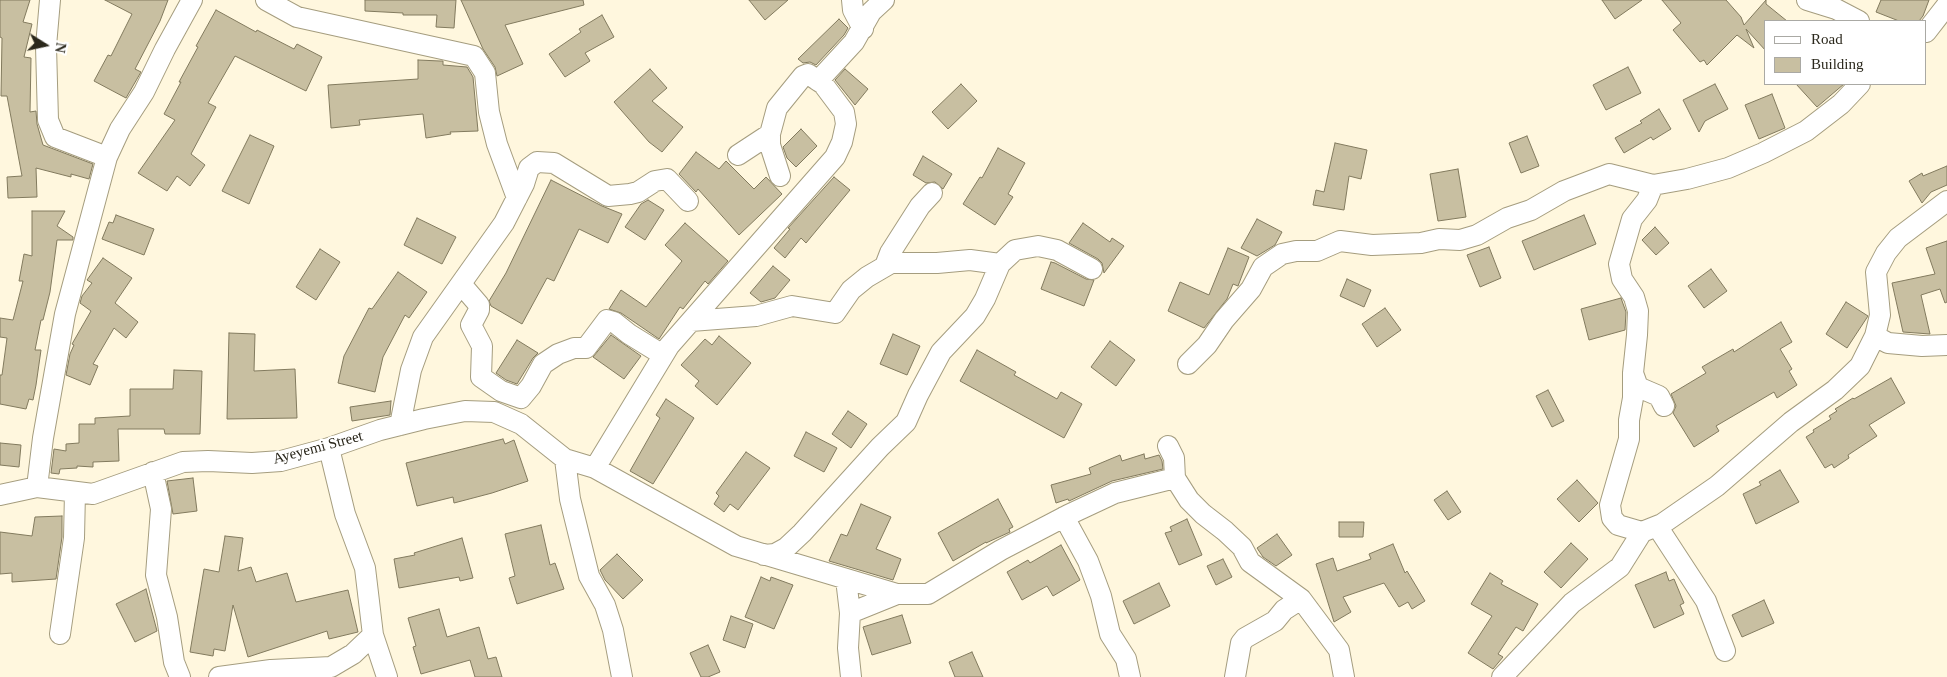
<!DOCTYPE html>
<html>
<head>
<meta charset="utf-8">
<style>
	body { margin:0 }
	#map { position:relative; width:1947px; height:677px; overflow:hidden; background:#fff7de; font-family:"Times New Roman",serif }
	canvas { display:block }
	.legend { position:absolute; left:1764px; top:20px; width:162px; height:65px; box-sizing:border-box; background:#fff; border:1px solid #aaa9a4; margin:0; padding:6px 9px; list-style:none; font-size:15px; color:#2b281c }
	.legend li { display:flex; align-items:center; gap:10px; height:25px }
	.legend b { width:25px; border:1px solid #aaa9a4 }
	.north { position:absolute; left:20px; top:20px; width:50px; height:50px; -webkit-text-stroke:4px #fff; paint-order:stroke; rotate:100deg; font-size:14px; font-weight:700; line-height:20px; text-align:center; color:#2b281c }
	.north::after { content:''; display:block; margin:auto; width:18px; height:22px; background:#2b281c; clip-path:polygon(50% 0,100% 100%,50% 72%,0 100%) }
</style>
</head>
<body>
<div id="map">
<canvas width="1947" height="677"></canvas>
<ul class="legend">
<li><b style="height:6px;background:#fff"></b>Road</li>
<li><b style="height:14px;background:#c8bfa1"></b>Building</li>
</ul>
<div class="north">N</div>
</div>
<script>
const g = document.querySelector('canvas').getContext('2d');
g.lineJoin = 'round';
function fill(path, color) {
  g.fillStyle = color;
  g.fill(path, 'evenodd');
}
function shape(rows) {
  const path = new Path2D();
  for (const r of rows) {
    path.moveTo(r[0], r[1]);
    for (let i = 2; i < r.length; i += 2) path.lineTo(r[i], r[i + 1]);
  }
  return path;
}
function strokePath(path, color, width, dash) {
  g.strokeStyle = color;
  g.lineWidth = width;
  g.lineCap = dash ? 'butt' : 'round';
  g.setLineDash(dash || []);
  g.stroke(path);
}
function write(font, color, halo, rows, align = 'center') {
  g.font = font + ' "Times New Roman",serif';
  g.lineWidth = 4.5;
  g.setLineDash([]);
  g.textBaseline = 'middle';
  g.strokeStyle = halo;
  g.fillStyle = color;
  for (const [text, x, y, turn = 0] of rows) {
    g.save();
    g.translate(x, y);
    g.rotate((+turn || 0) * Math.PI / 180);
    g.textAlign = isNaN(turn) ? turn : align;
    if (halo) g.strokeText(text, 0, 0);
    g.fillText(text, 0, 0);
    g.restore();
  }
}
const building = shape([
	[0,0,30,0,23,22,32,24,24,57,31,58,30,112,36,111,37,124,43,145,93,164,89,179,71,174,71,177,36,168,37,197,8,198,7,177,22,176,7,96,1,96,2,38,0,37,0,0],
	[105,0,168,0,160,21,135,69,141,72,126,98,94,81,108,55,111,56,132,14,105,0],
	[365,0,456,0,454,28,436,27,437,15,403,15,403,13,365,11,365,0],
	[461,0,583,0,584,5,505,25,523,64,497,76,495,67,483,49,461,0],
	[749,0,788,0,765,20,749,0],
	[1602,0,1642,0,1615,19,1602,0],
	[1662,0,1726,0,1741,17,1744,25,1766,0,1766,4,1787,21,1766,21,1766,51,1746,29,1754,48,1737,35,1707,65,1704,60,1700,62,1673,30,1681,23,1662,0],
	[1881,0,1929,0,1923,16,1919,21,1899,21,1876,12,1881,0],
	[216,10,256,32,257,30,294,49,297,44,322,57,306,91,235,56,208,103,216,107,191,154,205,165,190,186,177,176,167,191,138,173,175,120,164,114,181,82,179,82,198,47,196,46,216,10],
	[602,15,614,37,585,53,590,61,565,77,549,54,581,32,579,29,602,15],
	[839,19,848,28,844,35,816,65,810,62,803,63,798,59,839,19],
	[418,60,440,61,443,61,443,65,467,67,473,77,478,131,450,132,451,134,426,138,423,114,359,120,360,125,331,128,328,85,418,79,418,60],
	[1628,67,1641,93,1606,110,1593,85,1628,67],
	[650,69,667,88,652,101,683,127,662,152,649,142,614,102,650,69],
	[845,69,868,89,855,105,835,80,845,69],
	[961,84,977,101,948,129,932,112,961,84],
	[1715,84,1728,109,1705,121,1699,132,1683,100,1715,84],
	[1796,84,1844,84,1817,107,1796,84],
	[1772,94,1785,128,1759,139,1745,105,1772,94],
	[1659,109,1671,129,1653,140,1651,137,1624,153,1615,138,1642,123,1640,121,1659,109],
	[801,129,817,146,796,167,787,158,783,147,801,129],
	[250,135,274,146,249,204,222,191,250,135],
	[1527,136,1539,166,1521,173,1509,143,1527,136],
	[1335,143,1367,150,1361,179,1349,176,1344,210,1313,205,1316,190,1324,192,1335,143],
	[998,148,1025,163,1008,194,1013,197,995,225,963,204,980,177,982,178,998,148],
	[696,152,719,169,726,161,754,189,766,177,782,194,739,235,698,189,696,192,679,174,696,152],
	[923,156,952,174,943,189,935,182,926,183,913,175,923,156],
	[1947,166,1947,185,1931,192,1922,203,1909,181,1922,173,1923,176,1947,166],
	[1458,169,1466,217,1438,221,1430,174,1458,169],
	[834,177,850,190,806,243,801,238,785,258,774,248,790,229,788,228,834,177],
	[551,180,602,206,622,214,608,243,579,229,554,281,547,278,522,324,491,306,489,301,506,273,551,180],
	[648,200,664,210,645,240,625,227,641,204,648,200],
	[32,211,65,211,57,226,73,237,73,240,57,240,50,292,43,320,41,320,35,350,41,350,36,385,33,400,29,399,26,409,0,404,0,375,2,375,7,338,0,337,0,318,13,320,23,281,19,281,24,254,32,256,32,211],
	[116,215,154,229,144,255,102,239,109,222,113,223,116,215],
	[1584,215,1596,244,1534,270,1522,241,1584,215],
	[417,218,456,237,442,264,404,245,417,218],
	[1257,219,1282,232,1275,245,1257,256,1241,248,1257,219],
	[685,223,728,261,708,284,705,281,683,309,680,307,659,339,621,313,609,309,621,290,646,307,682,261,665,245,685,223],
	[1083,223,1110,242,1112,238,1124,246,1104,273,1102,263,1098,259,1069,243,1083,223],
	[1655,227,1669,243,1656,255,1642,240,1655,227],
	[1947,241,1947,302,1945,303,1940,289,1921,295,1930,334,1903,332,1892,283,1935,274,1926,248,1947,241],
	[1489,247,1501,278,1480,287,1467,255,1489,247],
	[1228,248,1249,257,1238,286,1233,284,1227,299,1204,328,1168,311,1180,282,1209,295,1228,248],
	[320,249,340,262,316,300,296,287,320,249],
	[103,258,132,278,115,303,138,322,126,338,114,328,93,364,98,366,90,385,66,375,70,354,74,345,72,344,91,311,80,303,82,296,92,283,87,280,103,258],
	[1051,262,1055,263,1086,279,1094,280,1084,306,1041,289,1051,262],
	[773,266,790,280,775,298,761,302,750,293,773,266],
	[1711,269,1727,291,1704,308,1688,286,1711,269],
	[398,272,427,292,409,318,405,315,383,357,375,392,338,383,344,356,369,308,372,309,398,272],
	[1347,279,1371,290,1364,307,1340,296,1347,279],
	[1621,298,1626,312,1625,330,1589,340,1581,309,1621,298],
	[1846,302,1868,316,1847,348,1826,334,1846,302],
	[1385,308,1401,330,1377,347,1362,324,1385,308],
	[1781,322,1792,342,1780,349,1792,369,1789,371,1797,385,1777,398,1774,392,1716,426,1719,431,1694,447,1673,413,1676,406,1671,394,1706,373,1702,367,1733,349,1734,352,1781,322],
	[229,333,255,334,254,371,295,369,297,418,227,419,229,333],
	[893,334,920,346,907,375,880,364,893,334],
	[611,335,641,356,624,379,593,357,611,335],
	[719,336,751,363,717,405,695,386,699,381,681,365,705,339,712,345,719,336],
	[517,340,538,353,533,358,517,384,506,380,496,373,517,340],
	[1110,341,1135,360,1116,386,1091,367,1110,341],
	[977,350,1016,372,1014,375,1057,399,1061,392,1082,404,1064,438,960,381,977,350],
	[174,370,202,371,200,434,165,434,164,429,118,429,119,461,93,462,93,467,77,466,77,468,60,469,59,474,51,473,54,449,66,451,66,444,79,443,79,424,95,424,95,418,130,416,130,389,173,389,174,370],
	[1891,378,1905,403,1869,425,1877,436,1848,455,1849,458,1834,468,1832,464,1825,468,1806,437,1814,432,1813,430,1831,419,1829,416,1837,411,1835,409,1853,398,1854,399,1891,378],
	[1548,390,1564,421,1552,427,1536,396,1548,390],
	[666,399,694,418,653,484,630,471,660,418,656,415,666,399],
	[391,401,390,415,352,421,350,407,391,401],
	[848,411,867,424,851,448,832,434,848,411],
	[806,432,837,448,824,472,794,456,806,432],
	[503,439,505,444,514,440,528,481,492,493,454,503,453,497,417,506,406,463,503,439],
	[0,443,21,445,19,467,0,465,0,443],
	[746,452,770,468,738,510,730,504,724,512,714,504,719,496,716,493,746,452],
	[1144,454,1145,459,1159,455,1162,461,1163,469,1112,481,1069,501,1068,499,1056,503,1051,485,1091,474,1089,468,1120,455,1122,461,1144,454],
	[1780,470,1799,502,1756,524,1743,494,1761,485,1759,482,1780,470],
	[193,478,197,511,173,514,167,481,193,478],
	[1577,480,1598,503,1579,522,1557,499,1577,480],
	[1447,491,1461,512,1448,520,1434,500,1447,491],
	[998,499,1013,527,1009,529,1010,532,986,543,986,542,953,561,938,533,998,499],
	[861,504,891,517,876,549,901,559,893,580,829,561,841,534,847,536,861,504],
	[62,516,62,537,56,579,12,582,12,573,0,574,0,532,32,536,35,517,62,516],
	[1187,519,1202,555,1179,565,1165,533,1172,531,1170,527,1187,519],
	[1339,522,1364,522,1363,537,1339,537,1339,522],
	[541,525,550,565,555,563,564,589,517,604,509,578,515,576,505,534,541,525],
	[1277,534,1292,555,1276,566,1263,557,1257,548,1277,534],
	[225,536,243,538,238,571,251,567,256,582,287,573,296,602,348,590,358,632,329,639,327,631,248,657,233,605,225,651,214,649,213,656,190,652,204,569,219,572,225,536],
	[462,538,473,578,460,581,459,577,399,588,394,559,415,555,414,553,462,538],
	[1571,543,1588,559,1561,588,1544,572,1571,543],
	[1393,544,1405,573,1407,571,1425,601,1412,609,1408,602,1399,607,1384,583,1343,597,1351,612,1334,622,1316,564,1333,558,1337,571,1371,559,1369,554,1393,544],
	[1061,545,1080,580,1053,596,1047,586,1022,600,1007,572,1028,560,1030,563,1061,545],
	[617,554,643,580,623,599,605,580,600,570,617,554],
	[1223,559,1232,577,1216,585,1207,566,1223,559],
	[1666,572,1669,581,1674,579,1684,603,1680,605,1684,614,1654,628,1635,585,1666,572],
	[1490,573,1503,581,1501,584,1538,604,1523,631,1516,627,1498,654,1503,657,1493,669,1468,653,1492,616,1471,604,1490,573],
	[761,577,770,581,771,577,793,585,774,629,745,617,761,577],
	[1159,583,1170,606,1134,624,1123,601,1159,583],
	[146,589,157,631,135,642,116,604,146,589],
	[1764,600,1774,623,1742,637,1732,615,1764,600],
	[439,609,447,637,479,627,488,659,496,657,502,677,475,677,470,660,421,674,413,647,416,646,408,618,439,609],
	[902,615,911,643,872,655,863,627,902,615],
	[731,616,753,624,745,648,723,640,731,616],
	[708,645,720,672,708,677,701,677,690,653,708,645],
	[972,652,983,677,955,677,949,662,972,652]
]);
const minor = shape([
	[50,0,46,46,48,120,55,137,107,157],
	[266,0,297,17,474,56,485,73,489,112,497,144,517,198],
	[852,0,853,10,863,29],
	[1807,0,1836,9,1859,21],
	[1926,32,1947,5],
	[818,81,854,42,871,12,884,0],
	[738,155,770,134],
	[885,266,890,253,920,206,932,193],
	[461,284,479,305,479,310,471,325,482,346,481,377,501,391,521,398,531,386,543,364,558,354,574,348,586,348,607,320,614,322,629,334,663,355],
	[691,321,756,316,792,306,835,313,851,290,867,277,891,263,937,263,970,260,1000,264],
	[1875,336,1888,343,1922,346,1947,345],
	[1188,364,1207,345,1224,320,1251,289,1263,267,1282,254,1296,251,1317,251,1340,241,1372,245,1421,243,1439,239,1460,240,1477,235,1507,218,1531,210,1564,191,1609,174,1653,185,1687,179,1728,168,1763,153,1806,131,1841,104,1860,84],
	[1633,373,1638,387,1659,396,1664,406],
	[400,425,411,370,423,337,504,223,524,184,529,168,537,162,554,163,608,196,630,194,638,192,655,181,667,179,688,201],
	[1168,446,1174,458,1175,478,1189,500,1203,514,1225,531,1242,547,1250,562,1301,599,1339,650,1344,677],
	[329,448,345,514,365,568,373,635,387,677],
	[565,459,570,499,589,576,605,605,613,630,622,677],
	[595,468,669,346,835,157,842,142,846,124,844,112,823,84,808,74,803,76,777,108,770,134,770,145,780,176],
	[153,472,161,509,156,575,167,617,174,662,180,677],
	[37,487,43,438,65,314,107,157,120,129,144,92,165,49,192,0],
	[0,495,37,487,93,494,183,462,208,461,252,463,281,461,329,448,380,430,424,419,465,411,494,412,521,424,565,459,595,468,736,546,897,594,928,594,1001,550,1068,515,1115,493,1175,478],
	[1064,517,1088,561,1101,596,1110,634,1126,659,1130,677],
	[1657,526,1706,601,1725,651],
	[1642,532,1618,525,1612,518,1610,505,1629,439,1629,420,1633,398,1633,373,1637,335,1638,311,1634,297,1622,279,1619,264,1632,219,1647,200,1653,185],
	[764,555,775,554,786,548,802,533,880,447,906,422,918,395,941,352,975,316,985,299,1000,264,1015,250,1038,246,1057,250,1092,269],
	[846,579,850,613,848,648,851,677],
	[850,613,897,594],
	[60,634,74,538,75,492],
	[219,677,271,670,331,667,353,654,373,635],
	[1235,677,1241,643,1245,638,1275,621,1284,610,1301,599],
	[1502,677,1572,603,1620,567,1642,532,1662,524,1717,486,1791,422,1835,390,1860,366,1875,336,1880,315,1876,272,1886,253,1898,238,1947,201]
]);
const streetNames = [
	["Ayeyemi Street",318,448,-15]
];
fill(building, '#c8bfa1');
strokePath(building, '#827a5e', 1);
strokePath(minor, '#a59d7f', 22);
strokePath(minor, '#fff', 20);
write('15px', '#2b281c', '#fff', streetNames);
</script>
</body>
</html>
